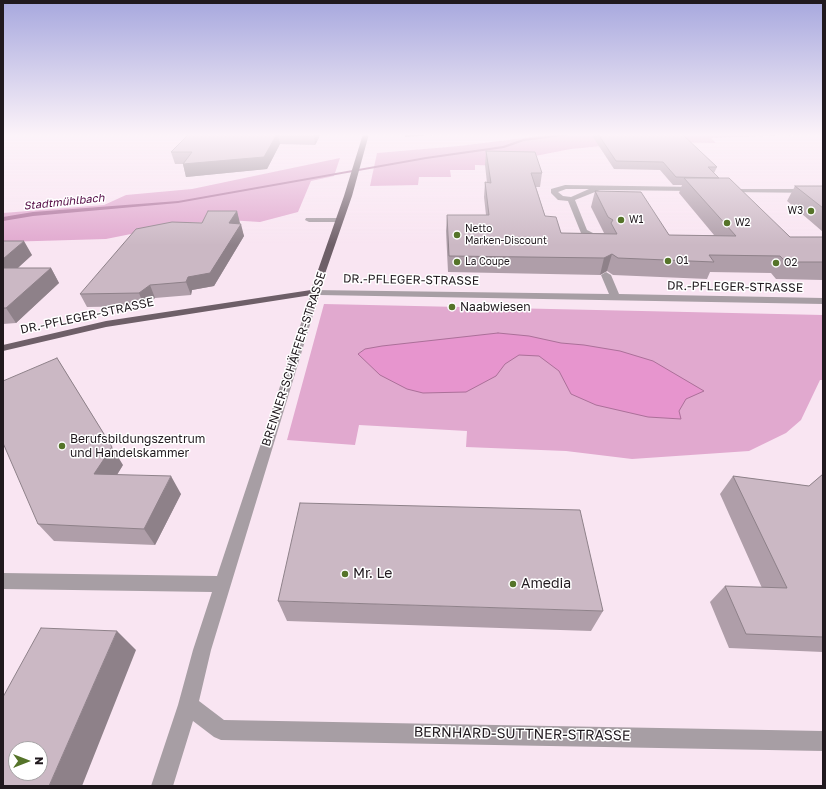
<!DOCTYPE html>
<html>
<head>
<meta charset="utf-8">
<style>
	body { margin:0 }
	#map { position:relative; width:826px; height:789px; overflow:hidden; background:#f9e5f2; font-family:"Golos Text",sans-serif }
	canvas { display:block }
	.frame { position:absolute; inset:0; border:4px solid #20191e; pointer-events:none }
	.north { position:absolute; left:8px; top:741px; width:40px; height:40px; box-sizing:border-box; background:#fff; border:1px solid #a6a3a5; border-radius:50%; rotate:90deg; font-size:11px; font-weight:700; line-height:16px; text-align:center; color:#20191e }
	.north::after { content:''; display:block; margin:auto; width:14px; height:18px; background:#557429; clip-path:polygon(50% 0,100% 100%,50% 72%,0 100%) }
</style>
</head>
<body>
<div id="map">
<canvas width="826" height="789"></canvas>
<div class="frame"></div>
<div class="north">N</div>
</div>
<script>
const g = document.querySelector('canvas').getContext('2d');
g.lineJoin = 'round';
function fill(path, color) {
  g.fillStyle = color;
  g.fill(path, 'evenodd');
}
function shape(rows) {
  const path = new Path2D();
  for (const r of rows) {
    path.moveTo(r[0], r[1]);
    for (let i = 2; i < r.length; i += 2) path.lineTo(r[i], r[i + 1]);
  }
  return path;
}
function strokePath(path, color, width, dash) {
  g.strokeStyle = color;
  g.lineWidth = width;
  g.lineCap = dash ? 'butt' : 'round';
  g.setLineDash(dash || []);
  g.stroke(path);
}
function write(font, color, halo, rows, align = 'center') {
  g.font = font + ' "Golos Text",sans-serif';
  g.lineWidth = 3;
  g.setLineDash([]);
  g.textBaseline = 'middle';
  g.strokeStyle = halo;
  g.fillStyle = color;
  for (const [text, x, y, turn = 0] of rows) {
    g.save();
    g.translate(x, y);
    g.rotate((+turn || 0) * Math.PI / 180);
    g.textAlign = isNaN(turn) ? turn : align;
    if (halo) g.strokeText(text, 0, 0);
    g.fillText(text, 0, 0);
    g.restore();
  }
}
const green = shape([
	[555,134,823,134,711,138,716,143,643,142,571,149,535,156,507,166,475,165,475,170,450,170,451,177,419,177,418,185,370,186,377,153,459,146],
	[340,158,334,176,311,181,298,212,260,222,228,220,226,222,186,223,106,239,3,242,3,213,104,205,126,195,192,189],
	[324,304,823,315,823,380,820,380,801,420,786,433,749,451,632,459,566,451,466,447,467,431,359,425,355,445,287,440]
]);
const water = shape([
	[498,333,529,336,561,343,584,345,620,351,653,361,704,391,686,399,679,411,681,419,648,417,596,405,571,394,559,371,539,356,519,355,505,364,496,376,466,392,423,393,407,389,380,375,358,354,365,349,382,346,498,333]
]);
const stream = shape([
	[565,134,578,134,524,141,504,148,426,159,178,203,33,216,3,221,3,217,33,212,178,201,426,157,503,146,523,139,565,134]
]);
const minor = shape([
	[565,185,696,187,700,189,696,191,600,190,575,200,587,230,595,234,606,235,607,237,603,239,590,238,581,233,568,201,558,200,551,193,551,189,565,185],
	[566,189,589,189,571,197,563,196,558,192,566,189],
	[723,189,823,189,823,193,725,192,721,190,723,189],
	[306,218,339,218,343,220,339,222,309,222,305,220,306,218],
	[606,272,611,275,619,294,823,298,823,304,319,295,211,650,199,701,224,720,823,731,823,751,221,740,214,737,193,721,173,786,151,786,178,705,193,650,212,592,3,589,3,573,217,576,312,290,609,294,601,275,606,272]
]);
const major = shape([
	[363,134,369,134,352,196,318,294,106,327,3,351,3,345,106,321,311,290,344,196,363,134]
]);
const wall = shape([
	[189,134,321,134,315,145,280,144,267,169,186,177,183,164,175,164,171,152],
	[591,134,682,134,717,167,714,173,719,178,790,237,823,237,823,280,776,279,771,273,710,272,707,279,613,275,607,271,600,275,448,272,446,231,447,215,486,215,484,197,485,182,487,183,485,165,486,151,542,173,540,187,536,187,545,216,561,233,604,233,591,207,595,191,669,235,714,235,679,193,682,185,673,185,660,170,614,169],
	[795,186,823,186,823,232,787,201],
	[237,211,239,223,244,236,214,286,192,290,191,295,155,298,144,306,87,307,80,294,202,223],
	[3,241,32,255,18,268,51,268,59,283,16,323,3,324],
	[123,465,117,475,181,494,155,545,54,541,38,524],
	[823,474,823,652,729,648,710,602,725,586,762,588,720,494,733,476,809,486],
	[278,601,603,611,591,631,287,621]
]);
const shadedWall = shape([
	[277,134,278,134,280,144,267,169,186,177,183,164],
	[314,134,321,134,315,145],
	[405,134,449,134,405,137],
	[237,211,240,223,232,235,229,223],
	[241,224,244,236,214,286,192,290,191,295,186,282,188,277],
	[24,241,32,255,3,281,3,259],
	[612,254,607,271,600,275,604,258],
	[51,268,59,283,16,323,6,308],
	[150,285,155,298,144,306,139,293],
	[57,358,123,465,106,492,94,474],
	[171,476,181,494,155,545,144,529],
	[117,631,136,650,82,786,49,786]
]);
const building = shape([
	[189,134,277,134,264,157,183,164,192,152,171,152,189,134],
	[598,134,682,134,717,167,708,167,719,178,676,177,663,162,616,161,598,134],
	[486,151,535,152,542,173,531,173,545,216,556,217,561,233,617,234,611,223,613,220,608,217,595,191,641,192,669,235,736,236,684,178,729,178,790,237,823,237,823,262,786,262,780,256,709,255,714,262,618,258,612,254,604,258,449,256,447,215,489,215,485,182,491,183,486,151],
	[795,186,823,186,823,208,795,186],
	[208,211,237,211,229,223,241,224,210,273,188,277,186,282,150,285,139,293,80,294,136,229,172,222,202,223,208,211],
	[3,241,24,241,3,259,3,241],
	[3,268,51,268,6,308,3,308,3,268],
	[57,358,112,447,94,474,171,476,144,529,38,524,3,443,3,381,57,358],
	[823,474,823,637,746,634,725,586,787,588,733,476,809,486,823,474],
	[300,503,580,510,603,611,278,601,300,503],
	[41,628,117,631,49,786,3,786,3,697,41,628],
	[16,749,40,749,40,773,16,773,16,749]
]);
const markers = [
	[811,211,4,"#557429"],
	[621,220,4,"#557429"],
	[727,223,4,"#557429"],
	[457,235,4,"#557429"],
	[668,261,4,"#557429"],
	[457,262,4,"#557429"],
	[776,263,4,"#557429"],
	[452,307,4,"#557429"],
	[62,446,4,"#557429"],
	[345,574,4,"#557429"],
	[513,584,4,"#557429"]
];
const farPoinames = [
	["W3",803,211,"right"],
	["W1",629,220],
	["W2",735,223],
	["Netto",465,229],
	["Marken-Discount",465,241],
	["O1",676,261],
	["La Coupe",465,262],
	["O2",784,263]
];
const farWaternames = [
	["Stadtmühlbach",64,202,-6]
];
const streetNames = [
	["DR.-PFLEGER-STRASSE",411,280,1],
	["DR.-PFLEGER-STRASSE",735,287,1],
	["DR.-PFLEGER-STRASSE",87,316,-12],
	["BRENNER-SCHÄFFER-STRASSE",294,359,-72]
];
const poiNames = [
	["Naabwiesen",460,307],
	["Berufsbildungszentrum",70,439],
	["und Handelskammer",70,453]
];
const nearPoinames = [
	["Mr. Le",353,574],
	["Amedia",521,584]
];
const nearStreetnames = [
	["BERNHARD-SUTTNER-STRASSE",522,734,1]
];
fill(green, '#e1a9cf');
fill(water, '#e795ce');
strokePath(water, '#ab7099', 1);
fill(stream, '#ab7099');
fill(minor, '#a79ea4');
fill(major, '#6e5f68');
fill(wall, '#af9ea9');
fill(shadedWall, '#8e8189');
fill(building, '#cbb8c4');
strokePath(building, '#8e8189', 1);
const sky = g.createLinearGradient(0, 0, 0, 245);
sky.addColorStop(0, '#a7a8de');
sky.addColorStop(0.55, '#fcf3f9');
sky.addColorStop(1, '#fcf3f900');
g.fillStyle = sky;
g.fillRect(0, 0, 826, 245);
for (const [x, y, r, color] of markers) {
  const dot = new Path2D();
  dot.arc(x, y, r, 0, 2 * Math.PI);
  g.fillStyle = color;
  g.fill(dot);
  strokePath(dot, '#fff', 1.5);
}
write('10px', '#20191e', '#fff', farPoinames, 'left');
write('italic 11px', '#530a44', '#fff', farWaternames);
write('12px', '#20191e', '#fff', streetNames);
write('12px', '#20191e', '#fff', poiNames, 'left');
write('14px', '#20191e', '#fff', nearPoinames, 'left');
write('14px', '#20191e', '#fff', nearStreetnames);
</script>
</body>
</html>
